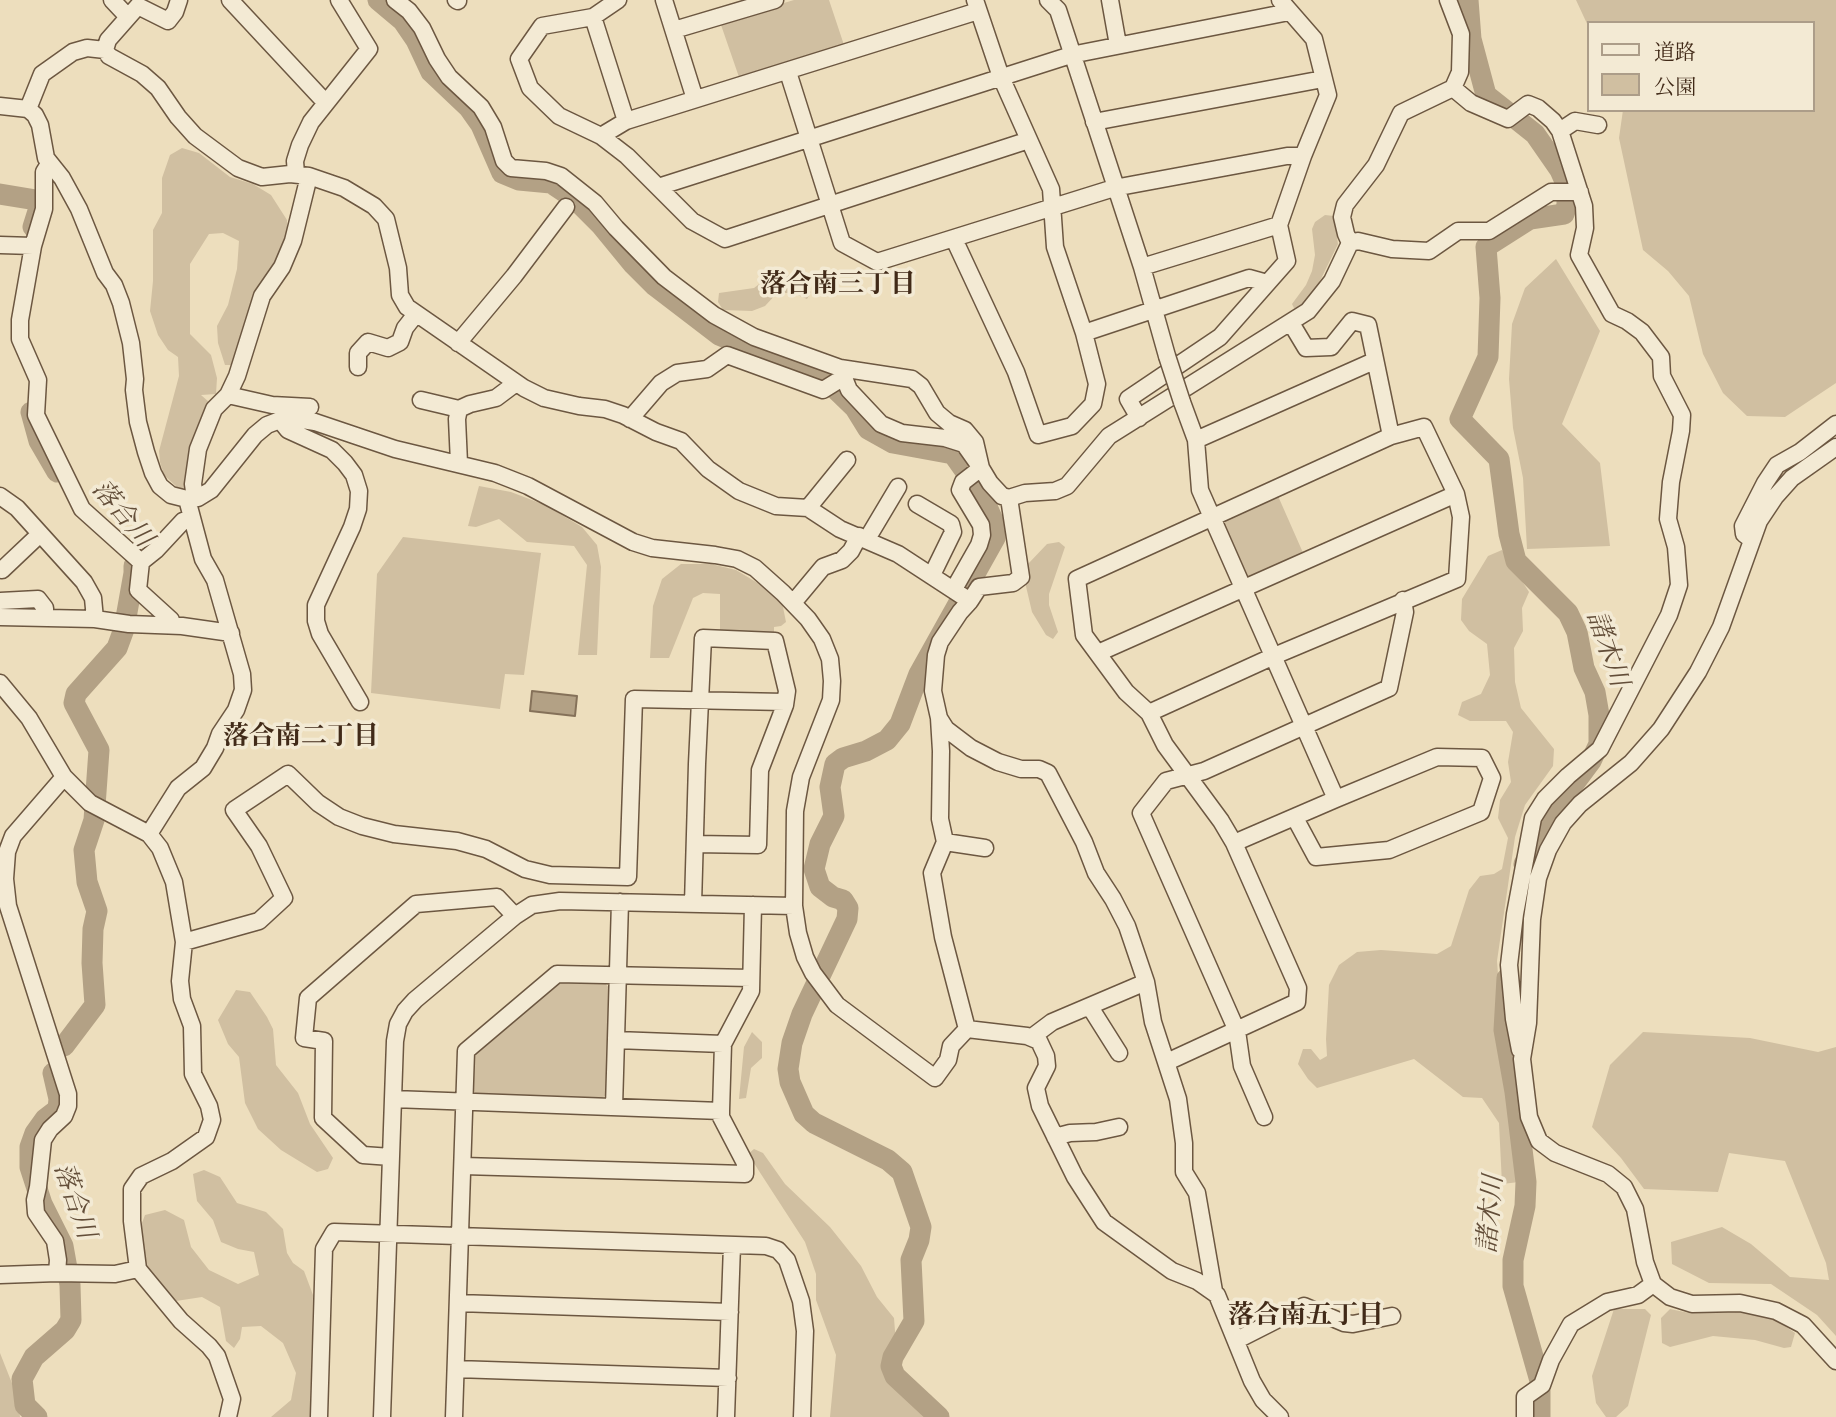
<!DOCTYPE html>
<html>
<head>
<meta charset="utf-8">
<style>
	body { margin:0 }
	#map { position:relative; width:1836px; height:1417px; overflow:hidden; background:#eddebd; font-family:"EB Garamond","Noto Serif JP",serif }
	canvas { display:block }
	.legend { position:absolute; left:1587px; top:21px; width:228px; height:91px; box-sizing:border-box; background:#f3ead4; border:2px solid #ac9d89; margin:0; padding:9px 12px; list-style:none; font-size:21px; color:#412a18 }
	.legend li { display:flex; align-items:center; gap:14px; height:35px }
	.legend b { width:35px; border:2px solid #ac9d89 }
</style>
</head>
<body>
<div id="map">
<canvas width="1836" height="1417"></canvas>
<ul class="legend">
<li><b style="height:9px;background:#f3ead4"></b>道路</li>
<li><b style="height:19px;background:#d0bfa1"></b>公園</li>
</ul>
</div>
<script>
const g = document.querySelector('canvas').getContext('2d');
g.lineJoin = 'round';
function fill(path, color) {
  g.fillStyle = color;
  g.fill(path, 'evenodd');
}
function shape(rows) {
  const path = new Path2D();
  for (const r of rows) {
    path.moveTo(r[0], r[1]);
    for (let i = 2; i < r.length; i += 2) path.lineTo(r[i], r[i + 1]);
  }
  return path;
}
function strokePath(path, color, width, dash) {
  g.strokeStyle = color;
  g.lineWidth = width;
  g.lineCap = dash ? 'butt' : 'round';
  g.setLineDash(dash || []);
  g.stroke(path);
}
function write(font, color, halo, rows, align = 'center') {
  g.font = font + ' "EB Garamond","Noto Serif JP",serif';
  g.lineWidth = 7;
  g.setLineDash([]);
  g.textBaseline = 'middle';
  g.strokeStyle = halo;
  g.fillStyle = color;
  for (const [text, x, y, turn = 0] of rows) {
    g.save();
    g.translate(x, y);
    g.rotate((+turn || 0) * Math.PI / 180);
    g.textAlign = isNaN(turn) ? turn : align;
    if (halo) g.strokeText(text, 0, 0);
    g.fillText(text, 0, 0);
    g.restore();
  }
}
const green = shape([
	[794,0,829,0,845,48,740,80,720,22],
	[1576,0,1836,0,1836,383,1785,417,1747,416,1723,393,1703,354,1689,296,1668,271,1643,250,1619,138,1623,110,1813,110,1813,23,1589,23,1589,28],
	[182,148,199,153,230,177,253,184,271,195,287,220,287,237,234,365,225,365,218,343,217,326,228,305,237,269,239,241,223,233,209,234,190,264,190,334,211,355,217,378,216,394,201,395,209,402,192,450,186,489,178,488,164,475,160,462,159,451,179,376,178,357,168,350,158,335,150,311,153,281,153,230,162,213,162,178,170,155],
	[1325,215,1334,216,1338,244,1317,287,1301,307,1294,308,1292,304,1306,285,1312,271,1315,255,1312,229,1315,222],
	[1556,259,1600,331,1562,424,1600,463,1610,546,1527,549,1523,478,1513,428,1509,379,1512,324,1525,288],
	[782,274,797,277,811,292,807,299,795,294,778,292,765,306,752,311,723,310,718,302,719,293,754,288,771,275],
	[479,486,511,492,545,505,582,527,597,545,601,567,597,655,578,655,587,565,574,546,527,542,499,519,476,527,468,526],
	[1278,496,1304,555,1252,577,1245,575,1224,524,1228,518],
	[403,537,541,553,524,675,505,674,500,709,371,693,377,574],
	[1059,542,1065,547,1049,594,1049,605,1058,632,1053,639,1046,635,1032,612,1025,582,1028,564,1047,544],
	[1502,550,1529,592,1522,608,1523,631,1514,648,1515,682,1521,708,1554,749,1553,766,1525,805,1515,837,1497,961,1501,1014,1498,1054,1529,1161,1519,1182,1502,1184,1499,1123,1482,1098,1463,1097,1414,1059,1317,1088,1308,1079,1298,1064,1303,1049,1311,1049,1320,1060,1327,1056,1326,1039,1329,985,1339,965,1357,952,1381,950,1437,954,1451,946,1469,890,1480,876,1494,874,1502,869,1508,838,1498,818,1500,800,1511,782,1508,762,1513,732,1506,721,1470,721,1458,715,1462,702,1481,694,1490,675,1487,644,1469,631,1461,620,1462,599,1488,556],
	[681,564,711,564,736,570,766,588,782,602,786,622,781,626,774,627,774,636,720,634,720,594,703,593,693,598,669,658,650,658,653,606,662,579],
	[560,980,603,981,610,989,608,1093,601,1099,477,1095,471,1088,472,1058,475,1052],
	[236,990,250,992,267,1017,273,1029,276,1065,298,1093,310,1124,333,1158,328,1169,317,1172,281,1150,258,1129,245,1103,239,1057,228,1044,218,1020],
	[752,1032,762,1042,762,1058,751,1068,746,1098,739,1099,744,1047],
	[1643,1032,1750,1038,1818,1052,1836,1047,1836,1336,1817,1315,1771,1284,1709,1283,1672,1264,1671,1242,1722,1227,1751,1244,1790,1277,1829,1280,1826,1263,1785,1161,1729,1153,1718,1192,1644,1189,1621,1158,1592,1127,1610,1065],
	[754,1149,763,1153,785,1184,830,1227,861,1266,877,1297,894,1318,896,1344,886,1365,891,1379,931,1395,943,1412,943,1417,830,1417,836,1355,816,1300,816,1274,805,1242,748,1154],
	[204,1170,220,1177,237,1203,266,1212,283,1229,287,1253,293,1263,304,1271,313,1295,310,1417,271,1417,291,1400,296,1373,283,1343,261,1326,242,1327,240,1339,234,1348,226,1341,220,1307,202,1297,176,1301,154,1281,143,1260,140,1228,145,1215,165,1210,184,1220,191,1247,209,1270,238,1284,259,1275,254,1252,238,1249,221,1242,213,1220,197,1201,193,1174],
	[1614,1309,1645,1309,1651,1315,1628,1406,1616,1417,1606,1417,1596,1403,1592,1376],
	[1670,1309,1689,1313,1742,1312,1776,1320,1795,1333,1791,1347,1784,1348,1755,1340,1713,1336,1670,1347,1662,1343,1661,1318],
	[0,1353,17,1396,20,1417,0,1417]
]);
const water = shape([
	[532,691,577,696,575,716,530,711,532,691]
]);
const river = shape([
	[378,0,403,21,416,40,431,72,469,108,481,125,502,173,519,180,551,183,575,199,601,225,633,264,655,286,719,335,825,379,855,408,868,429,893,443,953,454,982,495,994,523,995,538,919,674,900,724,887,740,866,751,843,758,835,764,830,787,834,816,820,844,814,869,820,887,833,897,843,900,848,908,847,919,802,1014,792,1043,788,1069,790,1082,804,1114,814,1123,888,1160,902,1172,921,1227,919,1240,911,1260,914,1321,893,1357,891,1366,895,1376,939,1417],
	[1468,0,1471,39,1486,95,1535,134,1560,170,1567,186,1567,205,1564,214,1530,219,1486,247,1490,298,1488,357,1460,419,1499,459,1509,534,1516,561,1568,613,1577,632,1584,668,1595,692,1599,715,1599,744,1591,761,1553,812,1524,864],
	[0,194,36,200,39,208,33,227],
	[31,412,39,441,57,472],
	[1507,978,1504,1030,1515,1092,1526,1182,1525,1206,1513,1260,1513,1286,1540,1381,1540,1417],
	[64,1046,95,1005,92,963,93,929,97,911,87,882,84,850,94,820,99,750,74,703,76,694,117,648,124,629,134,573,134,566],
	[37,1417,25,1405,22,1379,34,1357,65,1330,71,1320,70,1285,63,1246,42,1204,30,1167,30,1147,35,1133,45,1119,58,1109,59,1099,53,1073]
]);
const minor = shape([
	[112,0,128,17],
	[179,0,175,12,168,21,138,6,108,40,105,50,109,56,142,74,158,88,178,117,195,136,238,168,262,177,290,174,309,176,344,188,374,206,386,219,398,268,400,295,407,307,524,388,544,398,579,406,605,409,623,415,656,432,681,441,708,469,739,491,776,506,808,508,840,529,898,554,970,601,960,612,940,642,936,655,933,691,939,718,941,751,940,819,945,842,932,873,943,937,967,1029],
	[230,0,325,102],
	[395,0,409,11,422,28,437,59,449,77,481,107,493,127,504,161,511,168,546,171,561,176,595,203,616,228,664,277,714,315,754,337,840,368,912,379,921,386,937,413,949,423,965,430,975,442,981,468,990,483,1002,496,1009,498],
	[456,0,458,1],
	[618,0,593,17,542,26,519,59,530,88,559,116,601,136,627,156,692,221,725,239,1029,140],
	[664,0,695,99],
	[1048,0,1058,10,1142,267,1167,356],
	[1110,0,1118,45],
	[593,17,626,121],
	[674,30,775,0],
	[788,72,842,243,877,262,1114,188,1287,156,1303,156],
	[1453,88,1471,103,1508,119,1528,104,1538,108,1553,121,1560,131,1584,206,1585,228,1579,255,1612,314,1627,321,1642,332,1661,357,1662,376,1682,415,1681,431,1671,482,1668,519,1676,547,1679,585,1669,615,1600,749,1568,776,1545,799,1533,818,1515,914,1509,965,1514,1019,1520,1050],
	[0,106,28,109,35,115,40,125,46,158,62,178,79,209,105,273,114,285,121,303,131,343,135,379,134,390,138,422,146,452,153,473,160,486,171,495,187,499,198,498,211,490,255,435,267,425,280,420,297,419,315,422,395,449,495,473,528,486,633,542,652,548,715,555,737,559,755,568,783,593,808,619,822,639,830,659,832,681,831,700,801,777,795,811,794,906,798,933,805,957,813,973,837,1005,935,1078,948,1060,951,1046,967,1029,1027,1036,1039,1041,1046,1056,1047,1066,1036,1088,1040,1106,1075,1177,1104,1222,1172,1271,1197,1281,1217,1295,1252,1381,1263,1400,1280,1417],
	[28,109,42,74,73,52,87,48,105,50],
	[1094,122,1323,79],
	[1560,131,1575,121,1598,125],
	[601,136,626,121,978,11],
	[49,164,44,172,44,209,33,246,20,320,20,339,38,380,36,415,82,509,141,562,138,590,171,620,172,625],
	[296,174,295,161,300,145,311,122,369,49,339,0],
	[658,187,1071,55,1289,12],
	[954,239,1016,372,1038,435,1072,426,1093,404,1097,384,1084,333,1055,247,1051,189,1001,77,975,0],
	[1350,243,1346,234,1342,217,1345,205,1376,165,1401,113,1453,88,1460,72,1461,34,1448,0],
	[0,245,33,246],
	[1142,267,1279,225],
	[1291,323,1306,348,1331,347,1352,321,1368,325,1391,436],
	[1084,333,1249,278,1267,283],
	[458,343,514,276,566,207],
	[358,367,358,353,368,342,388,348,400,342,405,328,416,314],
	[840,368,849,390,881,424,902,433,945,438,964,444,981,468,963,482,960,490,981,525,982,535,979,545,954,589],
	[228,395,272,405,310,407],
	[421,400,459,409],
	[1182,402,1196,440,1200,490,1336,799],
	[1139,418,1128,399,1220,337,1287,261,1279,225,1303,156,1328,95,1314,39,1280,0],
	[630,419,661,383,677,373,707,369,727,355,823,390,844,377],
	[280,420,288,430,332,450,345,463,354,475,359,491,358,509,352,527,316,605,316,621,320,634,360,702],
	[1196,440,1374,361],
	[1836,447,1792,478,1775,497,1759,521,1721,627,1698,672,1661,729,1631,763,1580,804,1563,823,1548,850,1538,878,1532,919,1528,1023,1522,1059,1529,1117,1539,1141,1555,1153,1608,1174,1624,1187,1635,1209,1645,1262,1653,1284,1670,1297,1692,1304,1740,1303,1776,1311,1803,1325,1836,1361],
	[459,463,457,419,459,409,470,404,496,398,516,383],
	[0,496,17,508,84,582,93,598,95,619],
	[195,498,193,484,198,449,214,409,228,395,237,376,262,296,282,267,293,241,309,176],
	[917,504,951,524,953,532,932,575],
	[808,508,847,460],
	[867,539,898,487],
	[1752,540,1744,534,1743,526,1765,483,1777,465,1800,452,1836,424],
	[141,562,156,550,183,521,191,518],
	[2,570,40,534],
	[0,601,38,599,45,608,45,618],
	[970,601,979,587,1013,583,1021,577,1009,498,1025,493,1055,491,1067,486,1109,436,1308,311,1332,281,1350,243,1358,241,1392,249,1429,251,1458,231,1489,231,1551,192,1580,192],
	[793,603,823,567,842,560,851,551,859,536],
	[0,617,95,619,129,624,182,626,231,633],
	[1098,653,1456,494],
	[0,683,29,718,64,777,90,803,149,834,160,848,174,882,184,942,180,981,182,999,192,1026,193,1074,209,1106,212,1120,206,1137,172,1161,141,1176,132,1189,132,1221,138,1269,181,1321,209,1346,217,1356,232,1399,228,1417],
	[1149,713,1274,656,1457,579,1461,517,1456,494,1424,427,1391,436,1077,579,1084,635,1126,692,1149,713,1165,745,1221,821,1234,843,1298,988,1297,1002,1167,1062],
	[939,718,946,729,971,748,998,762,1021,769,1039,769,1048,773,1084,842,1096,873,1113,899,1127,926,1146,982,1153,1022,1178,1099,1184,1143,1184,1172,1197,1193,1214,1291],
	[149,834,178,788,203,768,215,748,220,734,236,710,243,690,242,674,215,580,203,559,187,499],
	[945,842,985,848],
	[1234,843,1336,799,1437,757,1482,758,1492,778,1481,812,1389,850,1316,857,1295,818],
	[693,904,697,764,703,638,775,641,787,691,785,705,760,770,758,845,695,844],
	[184,942,259,921,284,898,259,846,234,810,288,774,318,803,339,817,362,826,394,834,457,841,486,849,525,869,550,875,628,877,634,699,785,702],
	[1090,1007,1119,1053],
	[1032,1037,1052,1022,1146,982],
	[616,1040,723,1044],
	[393,1099,721,1111],
	[614,1107,620,902],
	[1264,1117,1242,1066,1237,1031,1141,813,1166,781,1204,771,1389,688,1405,612,1403,600],
	[1055,1137,1070,1133,1096,1132,1119,1127],
	[391,1157,363,1155,323,1118,324,1041,304,1038,308,998,416,904,497,897,515,916],
	[463,1166,745,1174,745,1163,721,1117,721,1111,723,1044,751,991,753,905],
	[57,1273,58,1260,55,1241,36,1213,35,1200,38,1187,43,1140,50,1129,64,1116,68,1106,68,1094,8,906,5,879,7,852,13,836,64,777],
	[0,1275,57,1273,115,1274,138,1269],
	[458,1303,730,1312],
	[1237,1340,1304,1306,1344,1323,1353,1324,1392,1316],
	[456,1369,728,1378],
	[319,1417,324,1249,334,1232,766,1246,778,1250,787,1260,801,1301,805,1331,802,1417],
	[382,1417,395,1041,398,1024,405,1011,415,1000,515,916,532,905,560,901,794,906],
	[454,1417,466,1051,557,974,751,978],
	[726,1417,732,1245],
	[1525,1417,1525,1397,1542,1385,1551,1360,1571,1324,1607,1302,1638,1295,1653,1284]
]);
const minorBridge = shape([
	[1167,356,1182,402]
]);
const neighbourhoodNames = [
	["落合南三丁目",838,285],
	["落合南二丁目",301,737],
	["落合南五丁目",1306,1316]
];
const waterNames = [
	["落合川",122,514,50],
	["諸木川",1607,649,71],
	["落合川",74,1201,71],
	["諸木川",1491,1214,-85]
];
fill(green, '#d0bfa1');
fill(water, '#b3a185');
strokePath(water, '#857159', 2);
strokePath(river, '#b3a185', 21);
strokePath(minor, '#6c5741', 19);
strokePath(minor, '#f3ead4', 16);
strokePath(minorBridge, '#6c5741', 19, []);
strokePath(minorBridge, '#f3ead4', 16);
write('bold 26px', '#412a18', '#f3ead4', neighbourhoodNames);
write('italic 26px', '#634e39', '#f3ead4', waterNames);
</script>
</body>
</html>
